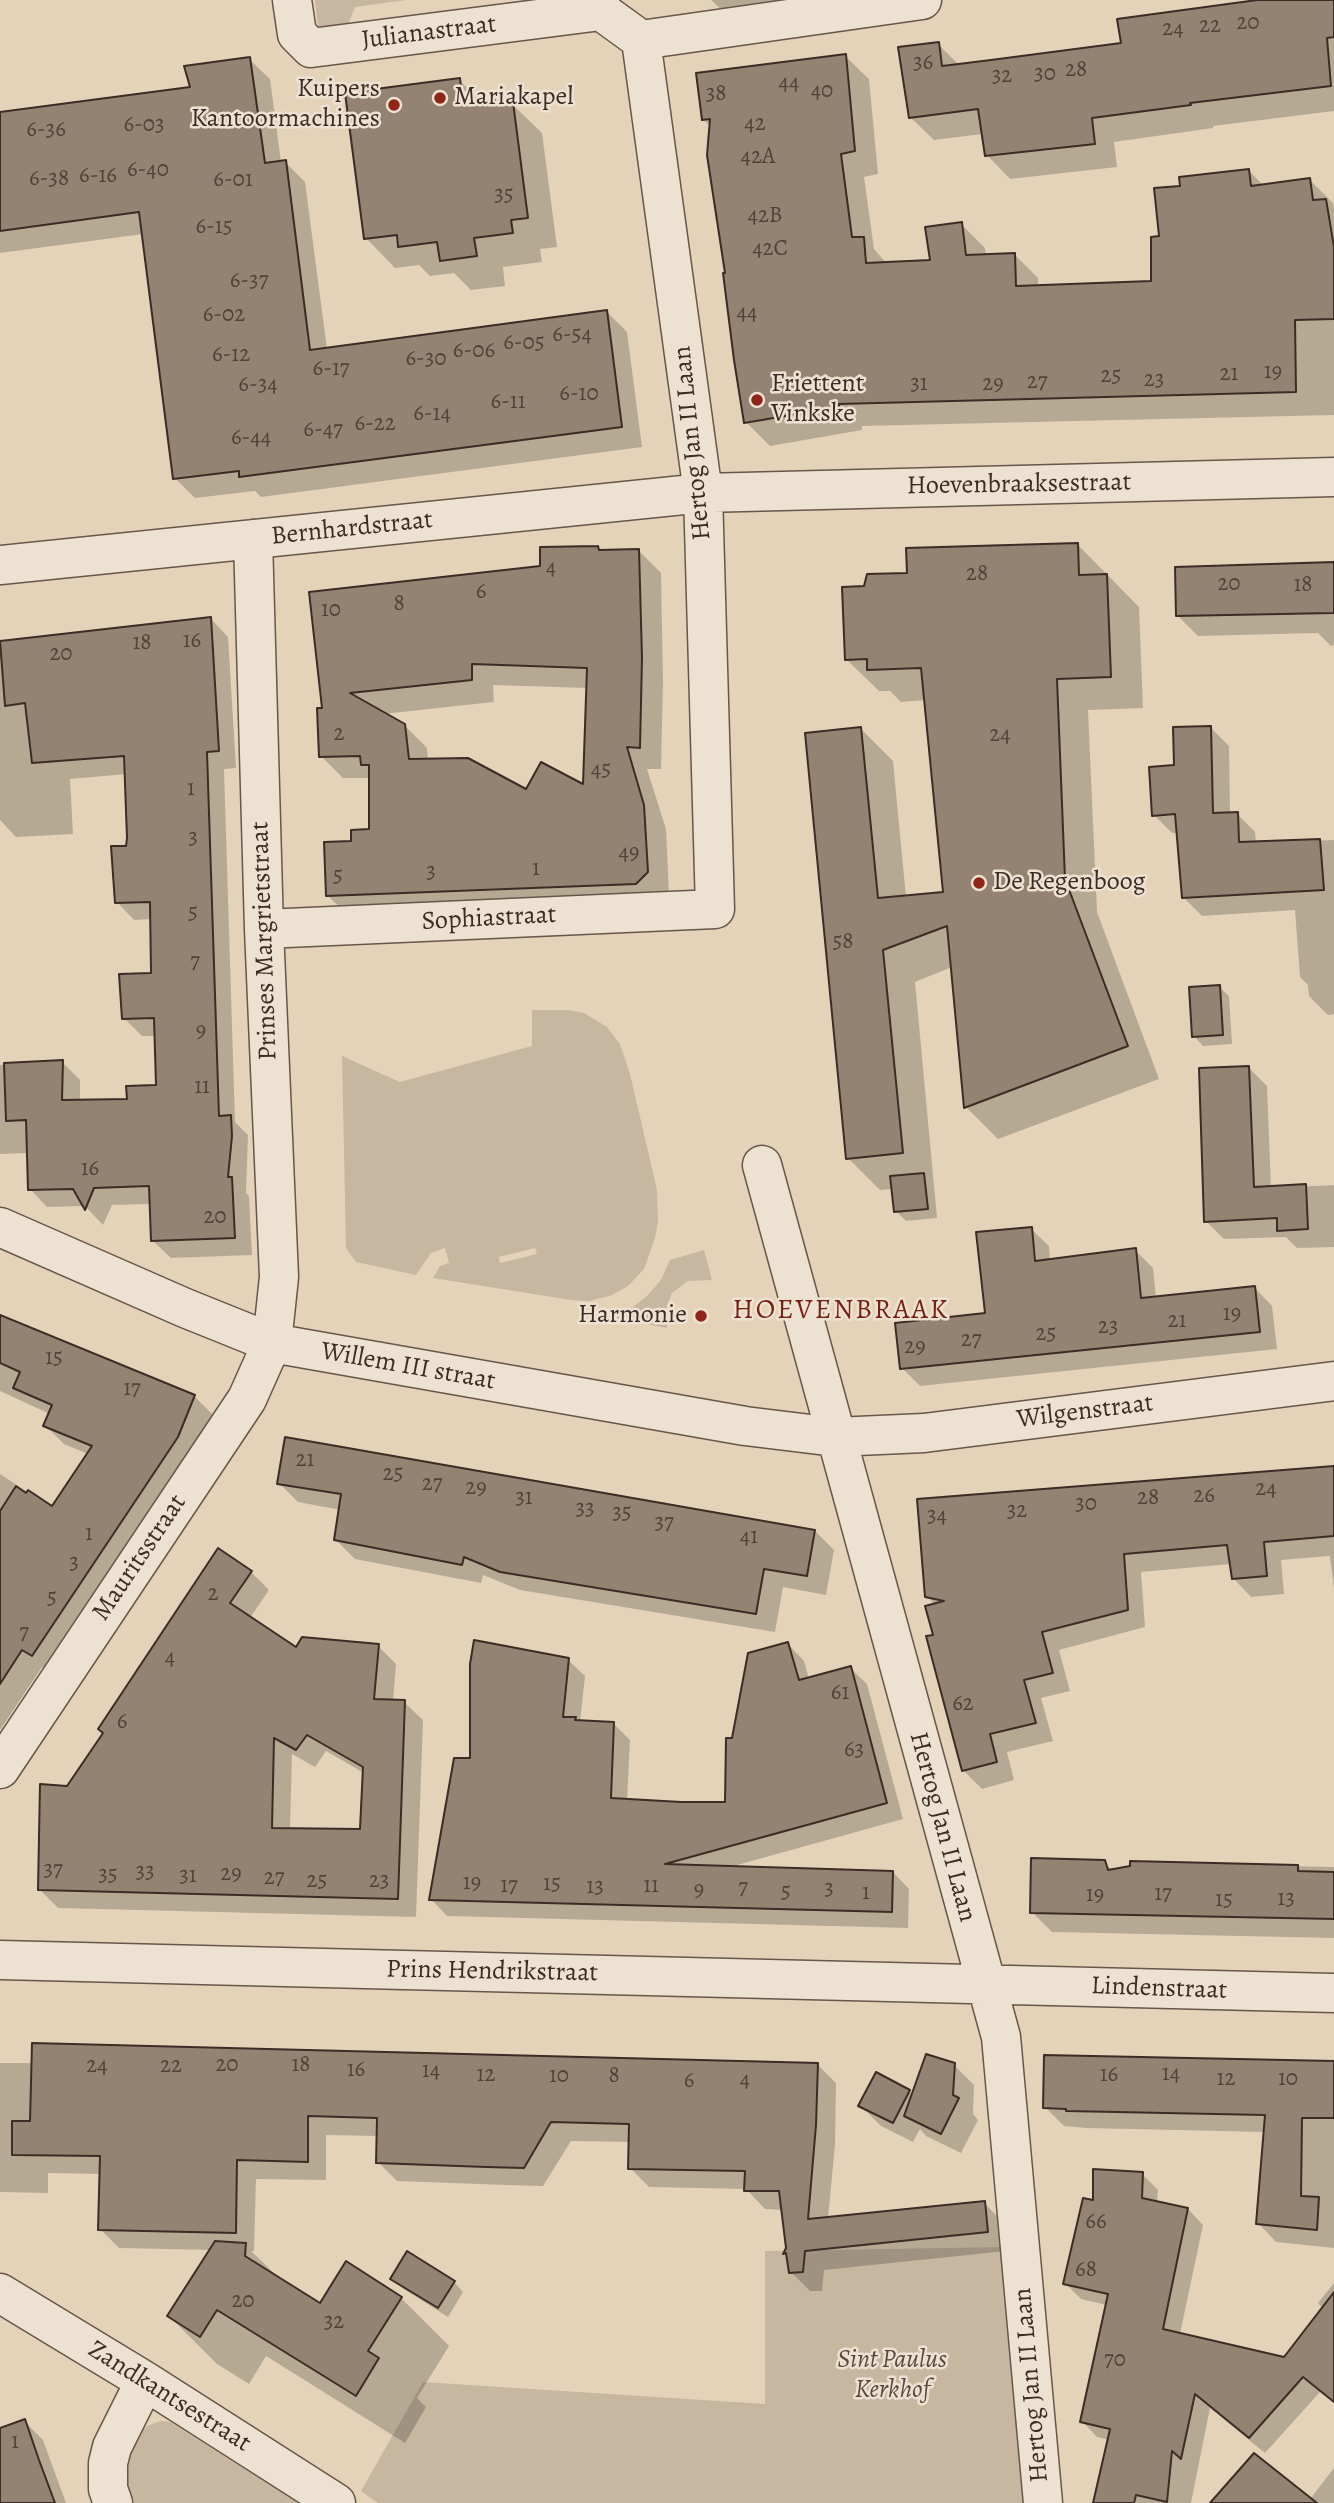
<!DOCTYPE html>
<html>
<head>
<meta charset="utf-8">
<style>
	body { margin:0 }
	canvas { display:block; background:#e4d3b9 }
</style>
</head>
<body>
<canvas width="1334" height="2503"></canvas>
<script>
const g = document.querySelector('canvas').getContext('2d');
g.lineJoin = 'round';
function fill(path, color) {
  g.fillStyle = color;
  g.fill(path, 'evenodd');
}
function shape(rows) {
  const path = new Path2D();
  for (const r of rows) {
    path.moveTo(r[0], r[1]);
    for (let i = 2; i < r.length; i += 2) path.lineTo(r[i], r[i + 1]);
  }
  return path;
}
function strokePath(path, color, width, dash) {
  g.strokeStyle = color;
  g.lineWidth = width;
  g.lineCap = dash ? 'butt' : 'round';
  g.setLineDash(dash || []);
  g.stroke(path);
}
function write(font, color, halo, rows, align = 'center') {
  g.font = font + ' Alegreya,serif';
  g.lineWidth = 5;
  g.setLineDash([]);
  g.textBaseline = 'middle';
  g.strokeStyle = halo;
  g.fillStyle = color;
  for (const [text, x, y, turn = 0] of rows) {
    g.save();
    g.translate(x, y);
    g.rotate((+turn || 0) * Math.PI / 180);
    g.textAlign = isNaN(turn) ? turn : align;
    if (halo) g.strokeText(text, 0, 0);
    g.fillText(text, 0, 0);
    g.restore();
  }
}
const green = shape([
	[315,0,406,0,355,7,347,27,328,30,318,26],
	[532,1010,569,1010,584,1013,607,1027,620,1044,630,1074,657,1190,658,1222,655,1238,644,1269,628,1286,612,1295,589,1301,571,1300,433,1278,440,1266,449,1263,445,1248,431,1253,416,1275,356,1262,346,1248,342,1056,400,1082,532,1046],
	[535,1248,537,1254,500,1263,499,1257],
	[704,1250,712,1280,688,1281,672,1293,666,1308,667,1328,610,1317,633,1307,648,1295,661,1280,670,1260],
	[1004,2247,1035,2503,378,2503,361,2491,423,2382,765,2404,765,2251],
	[161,2421,170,2422,298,2503,131,2503,125,2484,124,2474,131,2451,139,2435,147,2426]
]);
const shadow = shape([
	[711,0,867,0,727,15],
	[1273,0,1334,0,1334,111,1213,126,1213,128,1114,142,1117,167,1010,179,987,155,983,134,934,140,910,117,938,44,960,66,1123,44],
	[845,56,869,79,878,174,864,177,874,249,887,264,932,262,961,224,985,248,986,256,1014,254,1038,278,1038,287,1153,283,1161,238,1182,187,1249,171,1264,186,1310,180,1333,203,1334,209,1334,415,862,426,862,430,770,446,746,422,727,274,711,127,704,120],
	[249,59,270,79,281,162,285,162,305,182,327,349,607,312,627,332,642,447,261,497,255,491,195,498,175,478,143,234,0,253,0,114,193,88],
	[459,80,482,103,494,102,498,105,512,104,542,133,557,247,540,249,542,262,503,267,505,286,471,290,454,273,430,276,419,265,395,268,366,238],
	[1077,544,1139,607,1143,708,1088,710,1097,912,1159,1079,998,1139,966,1107,952,967,915,982,937,1218,906,1221,896,1211,893,1189,880,1190,848,1158,861,729,893,761,906,897,945,893,926,700,901,702,890,691,879,691,846,659,865,588,908,574],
	[598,548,601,552,639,551,661,573,663,681,661,769,647,769,666,829,669,894,350,917,327,895,353,842,371,831,371,778,343,778,321,756,319,710,542,568],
	[493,685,588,688,584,787,527,792,428,760,427,748,404,725,383,714,494,702],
	[1334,564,1334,645,1331,646,1318,633,1198,636,1178,616],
	[211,619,228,637,236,768,224,769,235,1122,248,1135,246,1193,249,1196,252,1255,171,1258,153,1241,151,1204,112,1205,103,1225,85,1206,47,1207,30,1189,28,1153,0,1154,0,1065,62,1062,80,1080,80,1102,129,1101,158,1087,156,1036,142,1036,124,1018,153,975,152,919,134,920,117,902,128,848,127,774,70,779,73,834,16,837,0,820,0,642],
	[1211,728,1229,746,1230,814,1237,814,1255,832,1256,843,1334,840,1334,1014,1328,1015,1309,996,1308,985,1300,977,1295,910,1202,916,1184,898,1179,833,1172,833,1154,815,1175,767],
	[1219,987,1229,996,1232,1044,1203,1046,1194,1036],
	[1248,1067,1267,1086,1271,1188,1334,1185,1334,1247,1297,1248,1286,1237,1224,1239,1206,1221],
	[1031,1229,1049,1246,1050,1261,1135,1250,1153,1268,1156,1298,1255,1288,1272,1306,1277,1349,920,1386,902,1368,987,1315],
	[0,1317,194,1396,213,1415,196,1456,52,1674,42,1667,0,1730,0,1474,52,1508,88,1454,64,1444,45,1425,50,1414,0,1391],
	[1334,1468,1334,1589,1330,1556,1281,1560,1284,1594,1251,1597,1233,1578,1231,1564,1141,1572,1145,1627,1059,1650,1070,1691,1041,1698,1053,1741,1007,1752,1014,1780,982,1789,963,1770,935,1636,935,1605,927,1596],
	[279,1483,815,1531,834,1550,826,1595,783,1587,775,1632,520,1590,483,1575,481,1583,355,1559,336,1540,341,1510,298,1502],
	[251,1572,269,1590,250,1618,297,1649,378,1646,396,1664,393,1701,404,1702,423,1720,416,1917,58,1908,40,1890,68,1787],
	[326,1751,364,1773,361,1831,290,1830,292,1754,315,1767],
	[788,1644,804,1661,809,1679,850,1668,867,1684,903,1819,730,1867,893,1872,909,1889,908,1928,447,1916,431,1899,471,1760,568,1660,585,1676,580,1722,613,1723,630,1740,627,1801,726,1803,734,1740],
	[1104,1862,1113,1871,1132,1867,1131,1863,1334,1867,1334,1938,1052,1932,1032,1912],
	[0,2063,817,2064,836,2083,835,2145,828,2218,984,2203,1003,2222,1006,2251,824,2270,822,2291,810,2291,791,2272,789,2257,785,2253,788,2248,783,2210,765,2209,746,2189,649,2187,630,2168,631,2142,571,2141,543,2186,506,2185,397,2181,378,2162,378,2136,326,2135,326,2180,256,2179,254,2251,251,2251,281,2280,321,2305,401,2298,449,2346,417,2398,426,2407,405,2443,266,2356,249,2384,217,2364,169,2316,211,2250,119,2248,100,2229,101,2174,48,2173,48,2193,0,2192],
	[1334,2063,1334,2248,1276,2242,1258,2223,1265,2132,1086,2128,1064,2126,1045,2107],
	[954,2065,974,2085,973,2114,978,2120,961,2153,926,2136,920,2129,913,2142,881,2126,861,2106,909,2091,913,2096],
	[1142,2174,1158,2190,1157,2203,1188,2209,1203,2225,1180,2334,1285,2358,1323,2309,1318,2303,1334,2283,1334,2380,1323,2394,1320,2392,1265,2453,1210,2408,1191,2503,1095,2503,1110,2440,1097,2437,1082,2421,1107,2305,1081,2299,1065,2283,1094,2202],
	[393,2278,454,2282,463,2292,448,2317,402,2288],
	[24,2421,43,2440,66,2503,0,2503,0,2430],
	[1334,2468,1334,2503,1213,2503,1310,2499]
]);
const building = shape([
	[1257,0,1334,0,1334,37,1327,38,1331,86,1190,103,1191,105,1092,118,1095,144,985,156,978,109,909,118,898,47,939,42,942,66,991,60,1121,43,1117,19,1257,0],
	[846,54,855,151,841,154,852,237,864,237,866,263,930,260,925,227,962,222,966,255,1015,253,1016,286,1151,281,1151,237,1159,236,1154,188,1180,186,1179,177,1249,169,1251,186,1310,178,1313,200,1326,199,1334,247,1334,319,1295,320,1296,392,839,404,839,407,744,423,734,360,723,273,725,273,707,155,710,119,702,120,696,73,846,54],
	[250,57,265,163,286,160,310,350,607,310,622,427,239,477,239,471,173,479,139,212,0,231,0,112,190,87,184,66,250,57],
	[460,78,463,104,495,100,495,104,513,102,528,218,511,220,513,233,474,238,477,256,440,261,437,242,398,247,397,235,364,239,345,93,460,78],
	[1078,543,1079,575,1107,574,1111,677,1057,679,1065,879,1128,1046,964,1108,947,926,883,950,903,1153,846,1159,805,733,861,727,878,898,943,892,921,668,867,670,867,659,845,660,842,587,864,586,867,574,907,573,906,548,1078,543],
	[598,546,599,550,639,549,642,658,640,748,627,747,644,805,648,872,636,884,326,896,324,842,351,841,351,830,369,829,369,765,361,765,360,756,319,757,317,708,322,708,309,592,540,566,540,547,598,546],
	[472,664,587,668,583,784,541,762,526,789,468,758,409,759,405,724,350,693,472,680,472,664],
	[1334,562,1334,613,1176,616,1175,567,1334,562],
	[211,617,219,751,207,752,219,1116,231,1115,232,1136,228,1177,232,1177,235,1238,151,1241,149,1186,94,1188,85,1210,73,1189,28,1190,26,1120,6,1121,4,1063,63,1060,62,1100,127,1099,126,1086,156,1085,154,1018,122,1019,119,974,151,973,150,902,115,903,111,846,126,846,127,838,124,756,32,763,25,703,5,706,0,641,211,617],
	[1211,726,1213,813,1238,812,1239,842,1320,839,1324,890,1182,898,1175,814,1152,816,1149,767,1174,765,1173,727,1211,726],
	[1220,985,1223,1035,1192,1037,1189,987,1220,985],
	[1249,1066,1254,1187,1306,1184,1308,1229,1277,1231,1277,1218,1204,1222,1199,1068,1249,1066],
	[924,1173,928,1209,894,1212,890,1176,924,1173],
	[1032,1227,1035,1261,1136,1248,1141,1298,1255,1286,1260,1332,900,1369,895,1323,985,1313,976,1232,1032,1227],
	[0,1315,195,1395,178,1437,32,1656,22,1650,0,1684,0,1511,16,1486,26,1493,28,1490,52,1506,92,1446,43,1426,52,1405,13,1388,20,1372,0,1363,0,1315],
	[285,1437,815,1530,807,1576,764,1569,756,1614,500,1572,464,1557,462,1565,334,1540,341,1494,277,1484,285,1437],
	[1334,1466,1334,1536,1264,1542,1267,1576,1232,1579,1227,1545,1124,1554,1128,1610,1042,1632,1053,1673,1024,1680,1036,1723,990,1734,997,1762,962,1771,926,1636,933,1635,925,1606,944,1601,925,1597,917,1499,1334,1466],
	[218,1548,252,1571,230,1603,296,1647,302,1637,379,1644,374,1699,405,1700,398,1899,38,1890,40,1784,67,1786,103,1733,98,1729,218,1548],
	[307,1735,363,1767,360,1829,272,1828,274,1738,296,1750,307,1735],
	[474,1640,569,1658,563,1717,576,1717,575,1720,614,1722,611,1798,681,1802,725,1802,726,1738,732,1738,748,1653,788,1642,799,1680,851,1666,887,1803,665,1864,893,1871,892,1912,429,1900,454,1758,470,1758,470,1664,474,1640],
	[1031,1858,1105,1860,1108,1870,1130,1866,1130,1861,1298,1865,1298,1871,1334,1872,1334,1919,1030,1913,1031,1858],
	[32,2043,818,2063,816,2125,808,2219,985,2201,988,2232,805,2251,803,2272,789,2273,786,2253,783,2254,786,2248,779,2191,744,2191,745,2171,628,2169,629,2124,551,2122,524,2168,486,2167,376,2163,377,2118,308,2116,308,2162,237,2160,236,2233,98,2230,100,2156,12,2155,12,2121,30,2121,32,2043],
	[926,2054,955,2063,953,2095,959,2098,941,2134,904,2116,926,2054],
	[1044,2055,1334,2061,1334,2118,1302,2118,1301,2196,1319,2197,1317,2230,1256,2224,1265,2115,1066,2111,1066,2109,1043,2108,1044,2055],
	[876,2072,910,2090,893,2123,858,2106,876,2072],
	[1093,2169,1143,2172,1142,2198,1188,2208,1163,2329,1284,2357,1334,2292,1334,2402,1303,2377,1249,2438,1195,2394,1181,2459,1172,2451,1167,2502,1136,2495,1134,2503,1093,2503,1110,2429,1080,2422,1108,2294,1063,2284,1083,2198,1093,2200,1093,2169],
	[215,2241,246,2243,245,2256,320,2303,346,2261,402,2297,368,2351,379,2358,356,2396,217,2310,200,2337,167,2316,215,2241],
	[407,2251,455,2281,438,2308,390,2279,407,2251],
	[25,2419,39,2460,55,2503,0,2503,0,2428,25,2419],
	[1254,2453,1317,2503,1210,2503,1254,2453]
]);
const minor = shape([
	[292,0,297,34,311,48,601,11],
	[641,40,922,0],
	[0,565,703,493,1334,477],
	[264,929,715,909,703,493,641,40,601,11,600,0],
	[762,1165,1001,2037,1043,2503],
	[0,1227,185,1308,272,1343,745,1426,835,1437,924,1433,1334,1381],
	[0,1769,247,1399,272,1343,279,1277,264,929,253,539],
	[0,1960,1334,1993],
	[0,2293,145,2381,336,2503],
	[113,2503,108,2489,108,2463,112,2447,145,2381]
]);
const markers = [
	[440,98,7,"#8f2418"],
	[394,105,7,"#8f2418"],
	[757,400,7,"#8f2418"],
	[979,883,7,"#8f2418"],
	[701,1316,7,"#8f2418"]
];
const numberNames = [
	["20",1248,23],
	["22",1210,26],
	["24",1173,29],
	["36",923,63],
	["28",1076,70],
	["30",1045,74],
	["32",1002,76],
	["44",789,83],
	["40",822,91],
	["38",716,94],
	["42",755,124],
	["6-03",144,125],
	["6-36",46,130],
	["42A",758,157],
	["6-40",148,170],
	["6-16",98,176],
	["6-38",49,179],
	["6-01",233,180],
	["35",504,195],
	["42B",765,216],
	["6-15",214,227],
	["42C",770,249],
	["6-37",249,281],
	["44",747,313],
	["6-02",224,315],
	["6-54",572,335],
	["6-05",524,343],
	["6-06",474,351],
	["6-12",231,355],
	["6-30",426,359],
	["6-17",331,369],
	["19",1273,372],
	["21",1229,374],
	["25",1111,376],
	["23",1154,380],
	["27",1037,382],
	["31",919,384],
	["29",993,384],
	["6-34",258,385],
	["6-10",579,394],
	["6-11",508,402],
	["6-14",432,414],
	["6-22",375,424],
	["6-47",323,430],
	["6-44",251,438],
	["4",551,568],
	["28",977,574],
	["20",1229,584],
	["18",1303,585],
	["6",481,592],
	["8",399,604],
	["10",331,610],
	["16",192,641],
	["18",142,643],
	["20",61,654],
	["2",339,734],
	["24",1000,735],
	["45",601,770],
	["1",191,789],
	["3",193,838],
	["49",629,853],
	["1",536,869],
	["3",431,872],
	["5",338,876],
	["5",193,913],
	["58",843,942],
	["7",195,962],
	["9",201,1031],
	["11",202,1087],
	["16",90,1169],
	["20",215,1217],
	["19",1232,1314],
	["21",1177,1321],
	["23",1108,1327],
	["25",1046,1334],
	["27",971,1340],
	["29",915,1347],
	["15",54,1358],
	["17",132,1389],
	["21",305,1460],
	["25",393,1474],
	["27",432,1484],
	["29",476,1488],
	["24",1266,1489],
	["26",1204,1496],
	["31",524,1498],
	["28",1148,1498],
	["30",1086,1504],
	["33",585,1509],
	["32",1017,1511],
	["35",622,1513],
	["34",937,1516],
	["37",664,1523],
	["1",89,1534],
	["41",749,1537],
	["3",74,1563],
	["2",213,1594],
	["5",52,1598],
	["7",24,1633],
	["4",170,1658],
	["61",840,1693],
	["62",963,1704],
	["6",122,1722],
	["63",854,1750],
	["37",53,1870],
	["33",145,1872],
	["29",231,1874],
	["35",108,1875],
	["31",188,1876],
	["27",274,1878],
	["25",317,1881],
	["23",379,1881],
	["19",472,1883],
	["15",552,1884],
	["17",509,1886],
	["11",651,1886],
	["13",595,1887],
	["7",743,1888],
	["3",829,1889],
	["9",699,1890],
	["5",786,1892],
	["1",866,1893],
	["17",1163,1894],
	["19",1095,1895],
	["13",1286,1899],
	["15",1224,1900],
	["20",227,2065],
	["18",301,2065],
	["24",97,2066],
	["22",171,2066],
	["16",356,2070],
	["14",431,2071],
	["14",1171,2074],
	["12",486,2075],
	["16",1109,2075],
	["10",559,2076],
	["8",614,2076],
	["12",1226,2079],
	["10",1288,2079],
	["4",745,2080],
	["6",689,2081],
	["66",1096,2222],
	["68",1086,2270],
	["20",243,2301],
	["32",334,2322],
	["70",1115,2360],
	["1",15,2442]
];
const streetNames = [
	["Julianastraat",429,33,-7],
	["Hertog Jan II Laan",693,443,-96],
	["Hoevenbraaksestraat",1019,485,-1],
	["Bernhardstraat",352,529,-6],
	["Sophiastraat",489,919,-3],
	["Prinses Margrietstraat",265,941,-92],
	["Willem III straat",408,1367,10],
	["Wilgenstraat",1085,1412,-7],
	["Mauritsstraat",140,1558,-56],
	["Hertog Jan II Laan",942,1827,75],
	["Prins Hendrikstraat",492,1972,1],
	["Lindenstraat",1159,1989,2],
	["Hertog Jan II Laan",1032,2385,-95],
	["Zandkantsestraat",169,2397,32]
];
const poiNames = [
	["Kuipers",380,90,"right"],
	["Kantoormachines",380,120,"right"],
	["Mariakapel",454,98],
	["Friettent",771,385],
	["Vinkske",771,415],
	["De Regenboog",993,883],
	["Harmonie",687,1316,"right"]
];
const parkNames = [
	["Sint Paulus",892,2361],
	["Kerkhof",892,2391]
];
const neighbourhoodNames = [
	["HOEVENBRAAK",841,1311]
];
fill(green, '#c8b7a0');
fill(shadow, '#0003');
fill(building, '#948372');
strokePath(building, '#3d2c25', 2);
strokePath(minor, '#67564a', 41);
strokePath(minor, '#ede2d2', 38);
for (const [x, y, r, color] of markers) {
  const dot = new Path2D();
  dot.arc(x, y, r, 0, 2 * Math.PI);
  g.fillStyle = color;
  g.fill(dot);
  strokePath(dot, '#ede2d2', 2.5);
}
write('23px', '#534238', null, numberNames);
write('26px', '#3d2c25', '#ede2d2', streetNames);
write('26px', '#3d2c25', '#ede2d2', poiNames, 'left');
write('italic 26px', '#59483e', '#ede2d2', parkNames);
g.letterSpacing = '2px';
write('28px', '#7a1f14', '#ede2d2', neighbourhoodNames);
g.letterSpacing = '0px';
</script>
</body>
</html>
